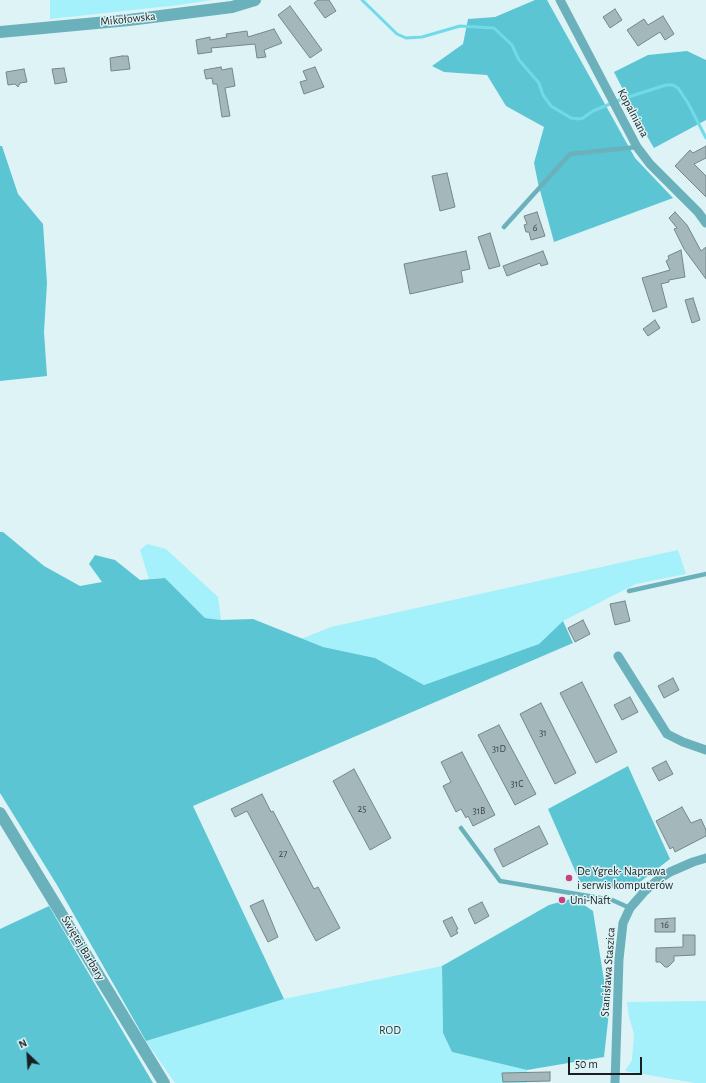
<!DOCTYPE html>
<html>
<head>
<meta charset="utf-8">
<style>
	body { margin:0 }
	#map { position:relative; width:706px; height:1083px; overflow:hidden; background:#def3f6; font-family:"Alegreya Sans",sans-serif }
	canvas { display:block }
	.north { position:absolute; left:8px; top:1035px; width:40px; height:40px; -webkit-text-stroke:3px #def3f6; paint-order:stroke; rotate:335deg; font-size:11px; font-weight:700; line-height:16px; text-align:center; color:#181f21 }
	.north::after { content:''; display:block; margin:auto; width:14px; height:18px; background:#181f21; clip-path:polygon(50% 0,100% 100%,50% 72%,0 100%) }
	.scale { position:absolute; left:568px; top:1057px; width:74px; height:18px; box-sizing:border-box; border:2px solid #181f21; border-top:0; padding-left:5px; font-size:12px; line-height:14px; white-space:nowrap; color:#181f21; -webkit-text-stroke:3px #def3f6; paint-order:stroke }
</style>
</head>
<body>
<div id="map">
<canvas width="706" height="1083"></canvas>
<div class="north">N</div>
<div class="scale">50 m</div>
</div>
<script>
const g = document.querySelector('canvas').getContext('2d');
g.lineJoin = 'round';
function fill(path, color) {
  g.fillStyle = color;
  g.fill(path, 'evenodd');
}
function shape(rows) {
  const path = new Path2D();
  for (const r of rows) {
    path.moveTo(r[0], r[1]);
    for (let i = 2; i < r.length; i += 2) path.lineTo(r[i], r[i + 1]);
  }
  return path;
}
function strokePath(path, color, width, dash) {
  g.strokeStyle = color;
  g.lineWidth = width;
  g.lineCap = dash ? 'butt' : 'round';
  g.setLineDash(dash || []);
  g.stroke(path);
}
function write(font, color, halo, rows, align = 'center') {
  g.font = font + ' "Alegreya Sans",sans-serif';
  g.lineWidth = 3;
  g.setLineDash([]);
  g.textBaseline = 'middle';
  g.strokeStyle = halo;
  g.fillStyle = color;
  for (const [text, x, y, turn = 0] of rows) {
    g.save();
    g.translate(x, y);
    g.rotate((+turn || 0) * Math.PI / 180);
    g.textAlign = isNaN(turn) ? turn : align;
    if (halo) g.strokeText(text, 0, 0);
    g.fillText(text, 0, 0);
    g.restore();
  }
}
const green = shape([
	[50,0,212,0,179,5,50,19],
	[147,544,166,549,218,597,221,620,205,618,165,578,149,579,140,550],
	[678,550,686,574,636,584,563,621,539,644,424,685,375,658,323,647,301,639,331,627],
	[442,966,443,1033,452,1052,527,1070,527,1083,175,1083,146,1041,284,999],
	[706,1001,706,1083,695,1083,625,1071,632,1060,634,1034,629,1017,627,1002]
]);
const forest = shape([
	[535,0,547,0,635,158,673,198,554,242,538,183,534,163,544,127,506,106,487,75,444,72,432,66,463,44,468,19,495,17],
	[687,51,706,60,706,120,654,148,644,131,614,72,648,55],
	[0,146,2,146,18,194,43,224,47,283,44,332,47,376,0,381],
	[0,532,3,532,44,566,80,586,102,582,89,564,95,555,115,560,140,580,165,578,205,618,221,620,253,619,323,647,375,658,424,685,539,644,563,621,573,643,193,806,284,999,146,1041,57,885,0,793],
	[628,766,670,859,640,882,610,888,580,882,548,809],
	[574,898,593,911,609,1012,604,1057,527,1070,452,1052,443,1033,442,966,549,905],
	[49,906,153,1083,0,1083,0,929]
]);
const stream = shape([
	[362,0,397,34,406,38,422,37,460,26,494,28,512,45,519,60,539,83,543,95,551,106,571,118,579,119,583,118,593,111,622,99,666,85,673,85,678,88,688,103,706,138]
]);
const building = shape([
	[318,0,329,0,336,11,325,18,314,3,318,0],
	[290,6,322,50,310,58,278,15,290,6],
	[615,9,622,20,610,28,603,17,615,9],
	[663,16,674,34,665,40,660,32,638,46,627,30,644,19,648,25,663,16],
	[274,29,282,43,264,50,266,57,257,58,255,44,211,48,212,52,198,54,196,40,210,37,210,40,227,37,226,34,247,31,248,37,274,29],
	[122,56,128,56,130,69,111,71,110,58,122,56],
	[221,67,222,70,232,68,235,86,225,88,230,116,222,117,217,84,213,84,212,78,206,79,204,70,221,67],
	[315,67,324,87,304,94,300,82,307,80,303,71,315,67],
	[64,68,67,82,55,84,52,69,64,68],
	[24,69,27,82,20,83,18,87,15,84,8,85,6,72,24,69],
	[706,146,706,158,694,164,706,176,706,197,675,166,690,150,693,153,706,146],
	[447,173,455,207,440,211,432,176,447,173],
	[537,212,545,236,531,240,529,232,526,232,524,225,527,224,524,216,537,212],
	[675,212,687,225,701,251,706,247,706,279,684,249,674,229,677,228,669,218,675,212],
	[490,233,500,266,489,269,478,237,490,233],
	[681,250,685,277,669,280,669,282,661,284,667,307,653,312,642,278,670,270,666,261,669,259,668,256,681,250],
	[466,251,470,269,461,271,463,282,410,294,404,264,466,251],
	[543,251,548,264,541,266,540,263,507,276,503,266,543,251],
	[693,298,700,320,692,323,685,300,693,298],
	[655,320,660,328,648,336,643,329,655,320],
	[625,601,630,621,615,625,610,604,625,601],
	[583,620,590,634,575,642,568,628,583,620],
	[673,678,679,690,664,698,658,686,673,678],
	[582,682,617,752,596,763,560,693,582,682],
	[630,697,638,712,622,720,614,705,630,697],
	[541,703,576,773,555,784,520,714,541,703],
	[499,725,536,794,515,805,478,735,499,725],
	[462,752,495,815,473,826,468,816,466,818,461,809,456,812,443,786,451,782,441,762,462,752],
	[666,761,673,774,659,781,652,768,666,761],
	[354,769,391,838,370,850,333,781,354,769],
	[262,794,271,812,273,811,314,889,318,887,340,928,316,941,247,811,235,817,231,809,262,794],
	[682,807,691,823,701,819,706,830,706,836,675,852,673,847,670,849,656,821,682,807],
	[539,826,548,844,503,867,494,849,539,826],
	[263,900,278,937,268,942,250,906,263,900],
	[482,902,489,916,475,924,468,909,482,902],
	[452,917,458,929,456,930,458,933,451,937,443,921,452,917],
	[675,918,675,932,655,932,655,919,675,918],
	[683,935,695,935,695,955,674,956,674,961,668,967,665,967,660,962,656,962,656,948,683,947,683,935],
	[550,1072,550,1081,503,1082,502,1073,550,1072]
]);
const service = shape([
	[504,227,570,154,637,147],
	[629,591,706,574],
	[461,828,500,881,612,900,630,908]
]);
const minor = shape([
	[560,0,637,147,650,164,698,212,706,223],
	[618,656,667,734,683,742,706,750],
	[615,1083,619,959,623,923,630,908,644,892,655,882,670,872,693,862,706,858]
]);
const tertiary = shape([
	[0,32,129,20,232,7,255,0],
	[0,813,164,1083]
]);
const markers = [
	[569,878,4,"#c9407c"],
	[562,900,4,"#c9407c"]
];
const numberNames = [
	["6",535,228],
	["31",543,733],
	["31D",499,749],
	["31C",517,784],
	["25",362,809],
	["31B",479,811],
	["27",283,854],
	["16",665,925]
];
const streetNames = [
	["Mikołowska",128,19,-6],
	["Kopalniana",633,113,62],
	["Świętej Barbary",83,948,59],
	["Stanisława Staszica",608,972,-86]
];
const poiNames = [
	["De Ygrek- Naprawa",577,871],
	["i serwis komputerów",577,885],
	["Uni-Naft",570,900]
];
const parkNames = [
	["ROD",390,1030]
];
fill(green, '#a4f0fb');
fill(forest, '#5bc5d4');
strokePath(stream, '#71dae9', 3);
fill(building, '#a4b8bb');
strokePath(building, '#748789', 1);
strokePath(service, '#6bb1bb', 4.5);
strokePath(minor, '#6bb1bb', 9);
strokePath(tertiary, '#6bb1bb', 12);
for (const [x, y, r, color] of markers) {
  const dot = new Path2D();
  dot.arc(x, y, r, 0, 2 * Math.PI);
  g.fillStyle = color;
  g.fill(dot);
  strokePath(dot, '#def3f6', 1.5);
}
write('10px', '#3b4548', null, numberNames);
write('12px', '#181f21', '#def3f6', streetNames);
write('12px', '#181f21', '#def3f6', poiNames, 'left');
write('12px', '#14454b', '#def3f6', parkNames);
</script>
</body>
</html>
